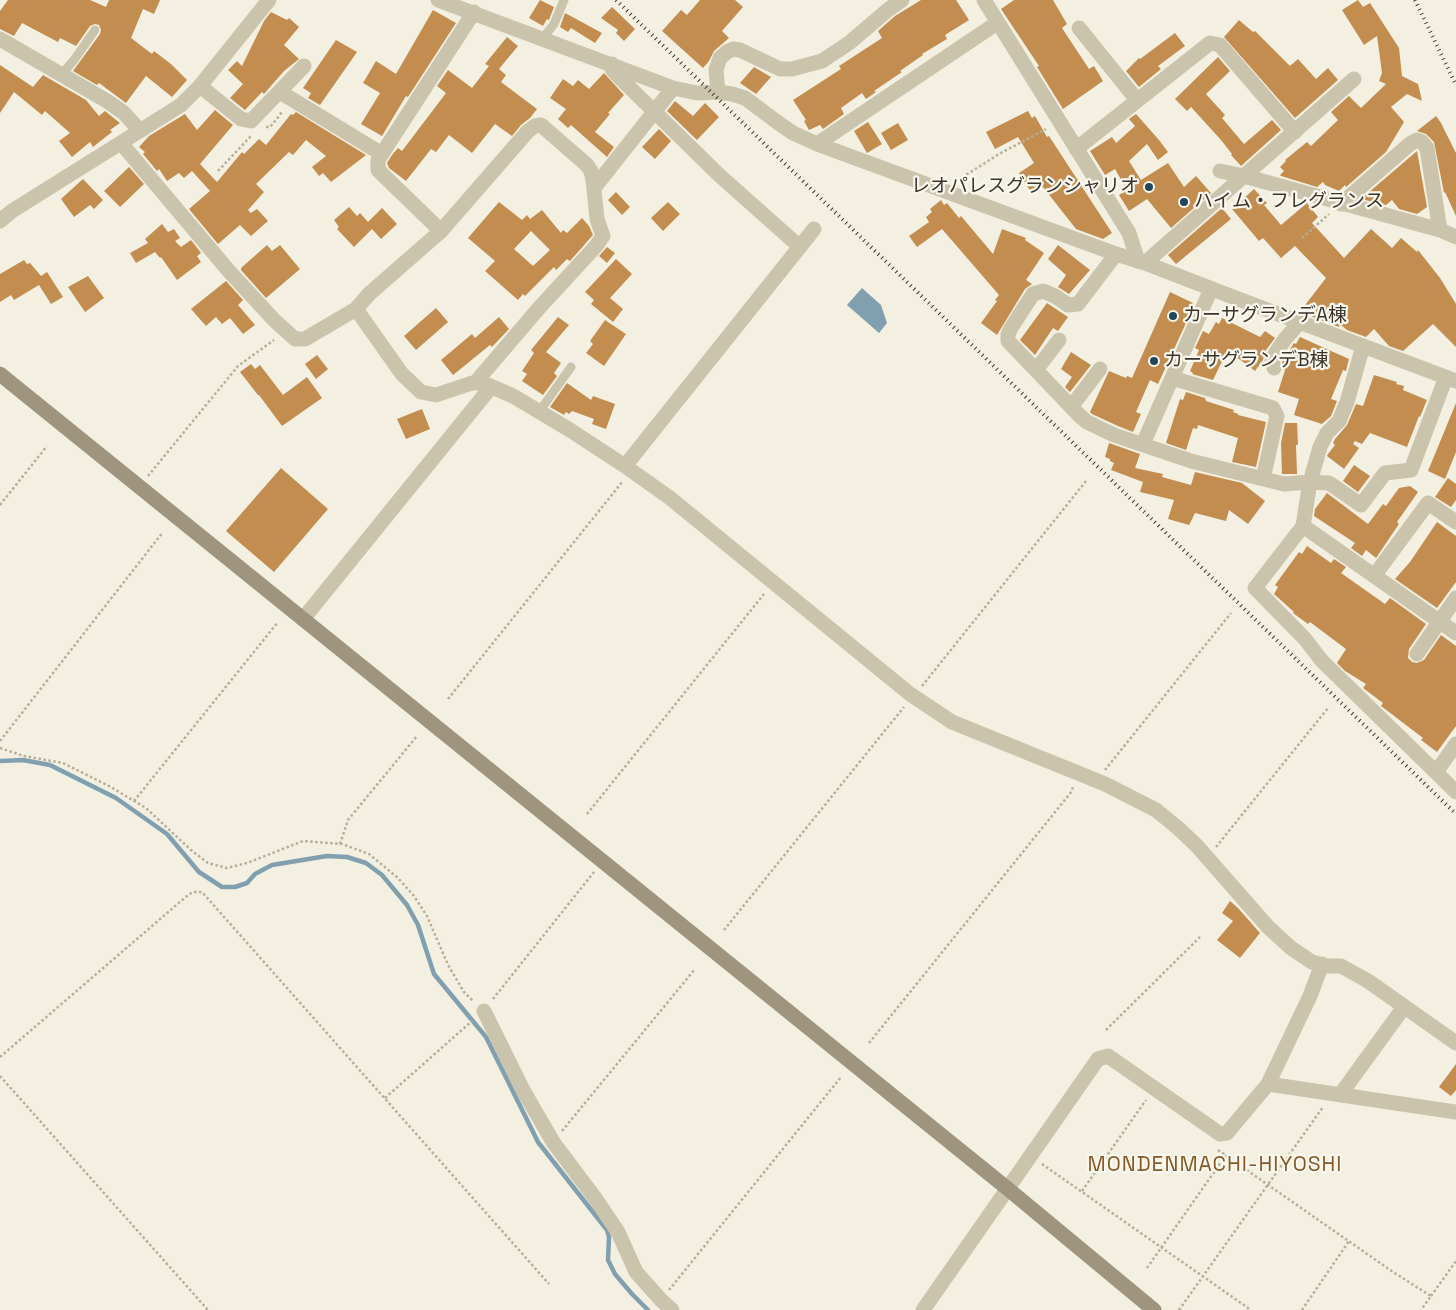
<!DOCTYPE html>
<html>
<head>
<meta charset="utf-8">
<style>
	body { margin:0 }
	canvas { display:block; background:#f3f0e1 }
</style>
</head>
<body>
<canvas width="1456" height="1310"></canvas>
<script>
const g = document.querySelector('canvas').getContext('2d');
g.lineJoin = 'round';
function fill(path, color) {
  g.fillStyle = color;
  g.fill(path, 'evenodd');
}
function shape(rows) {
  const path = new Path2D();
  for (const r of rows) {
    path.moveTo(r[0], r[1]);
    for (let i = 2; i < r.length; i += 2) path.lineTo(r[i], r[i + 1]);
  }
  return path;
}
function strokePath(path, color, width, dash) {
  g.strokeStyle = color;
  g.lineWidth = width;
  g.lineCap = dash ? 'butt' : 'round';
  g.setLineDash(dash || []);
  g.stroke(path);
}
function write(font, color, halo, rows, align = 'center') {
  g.font = font + ' "Space Grotesk","Noto Sans JP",sans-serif';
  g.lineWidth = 4.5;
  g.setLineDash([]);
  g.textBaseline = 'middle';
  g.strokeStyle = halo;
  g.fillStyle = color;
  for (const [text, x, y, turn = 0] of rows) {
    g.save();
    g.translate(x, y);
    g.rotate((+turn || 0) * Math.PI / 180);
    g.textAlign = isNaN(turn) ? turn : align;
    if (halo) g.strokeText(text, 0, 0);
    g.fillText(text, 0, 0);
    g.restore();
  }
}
const water = shape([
	[862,288,881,305,887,323,879,333,847,305]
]);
const stream = shape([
	[0,761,23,760,50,765,116,798,167,834,199,872,222,887,235,887,247,883,255,874,272,865,327,856,347,857,366,863,382,875,407,905,418,925,434,974,486,1037,538,1142,607,1230,609,1237,608,1260,615,1274,632,1294,648,1310]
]);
const building = shape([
	[8,0,90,0,106,7,109,0,160,0,154,14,143,9,131,38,152,54,154,51,171,64,187,80,172,97,146,76,126,103,99,83,97,85,73,71,100,34,101,30,99,25,95,24,90,26,76,46,60,38,58,42,22,23,14,36,0,29,0,11],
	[540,0,554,7,549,20,547,19,543,26,529,18],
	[700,0,735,0,743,7,722,31,729,38,714,51,709,61,703,68,662,31,681,10,687,15],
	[921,0,956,0,969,20,945,35,947,39,922,54,923,55,900,71,902,72,874,91,876,92,866,99,862,93,841,108,844,114,823,129,820,125,809,130,804,121,806,120,793,100,841,69,839,66,882,38,878,31,895,16],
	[1014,0,1053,0,1067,24,1062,28,1089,69,1094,66,1103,81,1063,109,1037,67,1039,66,1001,9],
	[1358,0,1363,7,1370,3,1399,48,1402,76,1418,84,1422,101,1407,94,1391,107,1404,122,1386,152,1346,187,1345,185,1339,191,1325,185,1323,182,1317,187,1281,176,1280,175,1284,171,1280,167,1286,161,1285,160,1307,142,1311,146,1338,120,1331,112,1349,96,1361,108,1386,84,1379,81,1382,73,1377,36,1364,45,1342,10],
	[612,7,635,29,624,41,616,33,618,30,601,18],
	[433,10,456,23,408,97,406,96,382,136,361,124,380,93,363,83,376,61,396,74],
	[271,12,287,20,289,18,299,27,284,45,299,59,284,71,264,94,262,92,245,110,230,98,243,84,228,70,237,61,242,66,264,21],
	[565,13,602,33,595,43,571,28,568,32,560,27],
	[1239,20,1253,32,1255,31,1290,66,1298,59,1316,79,1328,68,1338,80,1295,118,1224,37],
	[1175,33,1185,46,1158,66,1161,69,1139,87,1126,71,1139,58,1140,59],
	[507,37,518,46,499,69,506,75,501,82,537,109,530,118,521,125,512,136,495,124,472,153,449,135,436,152,431,149,406,181,389,168,387,163,392,155,398,148,402,151,446,93,437,86,448,70,472,88,489,66,485,64],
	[336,40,357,52,320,105,308,98,311,93,303,88],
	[1218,57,1230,71,1206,94,1225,115,1222,118,1244,144,1272,120,1281,130,1241,166,1231,155,1232,154,1221,140,1191,107,1187,111,1175,99],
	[0,65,33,87,43,75,86,100,99,116,105,111,120,123,110,130,112,132,93,147,90,142,72,157,59,141,70,133,45,111,42,115,14,92,0,113],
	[754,67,771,77,756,94,740,83],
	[604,73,624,95,608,113,610,114,595,132,614,147,607,157,571,125,568,128,558,119,566,109,550,98,563,79,573,86,578,80,589,89],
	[675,101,693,116,705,103,719,117,697,140,667,111],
	[215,110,233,125,200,164,217,182,242,152,244,154,259,139,266,145,291,114,293,115,296,112,366,155,331,182,323,173,319,176,312,167,326,156,306,140,293,155,289,152,256,184,264,192,248,210,251,213,257,209,268,221,251,236,240,225,218,244,189,209,210,191,192,171,184,178,179,173,167,181,159,169,157,171,143,154,145,152,139,147,149,136,185,114,197,130],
	[1028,111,1032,118,1035,116,1047,137,1049,136,1112,233,1103,239,1076,229,1043,187,1032,194,1019,173,1034,163,1018,137,995,149,986,132],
	[1136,114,1159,140,1168,152,1158,160,1147,144,1129,161,1141,180,1168,163,1184,187,1196,176,1211,193,1171,228,1147,199,1129,211,1119,195,1127,190,1115,169,1105,175,1090,151,1112,137,1116,143,1135,126,1129,119],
	[1436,116,1441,123,1456,153,1456,216,1445,192,1444,193,1434,142,1426,134,1417,131],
	[868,122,882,144,867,153,854,131],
	[898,123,908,140,891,150,881,133],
	[659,129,671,141,655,159,642,147],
	[1417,151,1427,207,1417,214,1399,209,1392,200,1386,205,1361,199],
	[129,167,144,184,120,207,104,191],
	[83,179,103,200,94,209,90,205,74,217,61,199],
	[1254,189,1267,203,1264,205,1281,225,1307,203,1318,217,1312,223,1344,258,1371,229,1392,248,1401,238,1417,252,1418,250,1440,278,1456,304,1456,347,1433,324,1403,351,1389,346,1374,329,1366,337,1347,330,1340,324,1339,327,1313,317,1302,309,1326,278,1295,246,1281,258,1263,238,1259,241,1232,209],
	[616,192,630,207,622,215,608,200],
	[941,200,944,205,947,203,959,218,961,216,993,254,1002,229,1026,238,1025,240,1044,253,1026,280,1032,284,1025,289,997,335,981,323,997,301,995,300,999,295,942,229,917,247,909,236,929,222,926,217,932,212,930,209],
	[499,202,522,220,527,215,530,219,542,210,561,233,563,230,567,233,582,218,589,226,593,235,570,261,567,259,556,270,554,267,525,296,523,294,518,300,485,271,495,261,468,238],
	[531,231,550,250,533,266,514,249],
	[668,202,680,214,663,231,651,218],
	[349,207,357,216,360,213,368,222,382,208,397,224,381,239,372,229,354,247,337,229,339,227,334,220],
	[1222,208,1231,219,1176,264,1168,255],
	[162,224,168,232,174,229,180,238,175,241,181,247,191,240,201,253,197,256,201,262,177,280,161,257,160,258,155,252,136,263,130,253,148,243,145,239],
	[267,245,272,251,280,245,300,269,266,298,241,270,241,268],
	[1058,245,1090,270,1069,294,1058,287,1066,275,1048,259],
	[607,247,615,253,607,263,599,256],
	[616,259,632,274,610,298,623,309,613,322,591,304,594,300,585,292],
	[24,260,27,264,30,263,41,276,47,272,63,297,51,304,39,285,14,300,11,295,0,302,0,274],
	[88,276,104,298,85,312,68,287],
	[226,281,243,300,238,305,255,325,243,334,230,318,222,324,216,317,206,326,191,309],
	[1170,292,1193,303,1184,322,1186,323,1158,384,1150,380,1136,412,1141,414,1133,432,1118,426,1092,414,1090,412,1109,371,1126,378,1127,376,1132,378],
	[1047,303,1068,317,1058,331,1053,328,1035,355,1020,340],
	[436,308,448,322,416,350,404,336],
	[499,317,509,329,492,347,490,345,453,375,441,360,472,334,475,338],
	[558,317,569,325,546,352,561,363,554,373,557,376,543,395,522,381,527,374,522,371,534,353,531,350],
	[1222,318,1260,337,1265,331,1275,338,1266,350,1263,360,1255,371,1239,359,1226,353,1213,380,1192,374,1193,373,1190,371,1199,350,1195,348,1203,331,1209,334,1216,322,1219,324],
	[605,320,626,334,604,366,586,353,593,344,590,341],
	[1300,337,1349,359,1346,371,1343,370,1331,399,1337,401,1331,416,1322,424,1294,415,1299,399,1278,392,1285,370,1283,369,1282,362,1294,343,1296,344],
	[1071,352,1091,365,1070,392,1065,387,1072,377,1061,369],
	[317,355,328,369,316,379,305,364],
	[251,364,255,369,260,365,283,395,307,377,322,398,282,426,259,395,258,395,240,372],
	[1374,375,1397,382,1396,384,1404,386,1403,390,1427,400,1420,417,1419,416,1407,447,1370,433,1362,444,1355,441,1353,444,1359,448,1344,469,1327,456,1328,454,1335,445,1333,443,1335,439,1347,425,1356,404,1363,406],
	[567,383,591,400,593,396,615,404,606,429,592,424,594,419,572,411,569,414,566,412,564,415,550,407],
	[1186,392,1205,398,1206,401,1234,410,1233,412,1238,414,1238,415,1266,422,1256,467,1232,462,1238,438,1198,425,1197,429,1193,428,1186,450,1166,443,1180,399,1183,400],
	[1456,403,1456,452,1445,479,1428,471],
	[422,409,430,429,406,439,397,419],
	[1285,423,1297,423,1298,445,1296,445,1297,474,1282,474,1281,443],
	[1109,443,1140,454,1135,468,1163,474,1162,477,1191,485,1195,472,1242,483,1265,501,1248,524,1229,510,1226,521,1195,513,1189,525,1168,519,1174,500,1140,492,1143,482,1111,470,1114,463,1110,461,1110,459,1105,457],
	[1354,465,1370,476,1358,492,1343,481],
	[281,468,328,509,274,572,226,531],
	[1448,478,1456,484,1456,500,1451,507,1435,497],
	[1410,486,1418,492,1397,522,1399,524,1376,558,1366,550,1362,556,1351,548,1355,543,1314,516,1315,509,1327,493,1368,524,1383,504,1386,506,1399,488],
	[1437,522,1456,536,1456,582,1437,608,1395,579,1410,562],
	[1307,546,1331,563,1334,559,1346,567,1341,573,1385,604,1390,598,1426,624,1409,649,1408,658,1412,662,1417,663,1424,660,1441,635,1456,646,1456,726,1437,752,1421,740,1423,738,1385,709,1381,706,1383,703,1363,688,1366,684,1345,671,1337,663,1346,649,1310,622,1308,624,1293,613,1294,612,1274,594,1278,587,1275,585,1299,552,1302,554],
	[1230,901,1238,908,1260,933,1240,958,1217,940,1233,921,1222,913],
	[1456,1064,1456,1090,1451,1096,1439,1087]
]);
const path = shape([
	[266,127,270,127,280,115,282,111],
	[218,171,251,136],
	[958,180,999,154,1046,129],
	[1302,238,1329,214],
	[148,476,238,366,274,340],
	[0,505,47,446],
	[922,686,1086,481],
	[448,699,623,481],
	[0,741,163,532],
	[0,748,24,756,63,763,109,786,146,808,191,850,208,863,227,868,247,863,303,841,342,844,369,854,398,878,414,896,427,916,448,965,464,992,473,1001],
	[1105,770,1231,613],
	[134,801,278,622],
	[587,814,764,594],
	[340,844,348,820,417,736],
	[1216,847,1328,708],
	[724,930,904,707],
	[493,999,594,872],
	[1106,1030,1200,937],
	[869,1043,1072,791,1073,786],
	[0,1057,188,895,193,892,202,892,549,1284],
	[0,1076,208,1310],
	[385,1098,472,1021],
	[562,1131,695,969],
	[1218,1150,1393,1272,1431,1296,1421,1310],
	[1042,1164,1251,1310],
	[1082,1191,1146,1100],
	[1147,1268,1226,1155],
	[669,1290,841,1077],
	[1431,1296,1456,1261],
	[1179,1310,1323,1107],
	[1302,1310,1349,1241]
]);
const lane = shape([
	[543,38,554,24,564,0],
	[62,74,74,60,95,30],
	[539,412,571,367]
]);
const street = shape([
	[438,0,673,88,697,93,718,92,732,94,745,98,777,122,793,133,817,144,1116,254,1145,263,1233,297,1456,381],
	[984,0,1129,233,1138,261],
	[1079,28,1137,100],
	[0,39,107,101,124,113,140,131],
	[612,64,612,69,617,75,719,175,800,247],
	[200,86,241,119,251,121,304,66],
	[280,92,382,154],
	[718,92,716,70,720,58,727,52,733,49,740,50,780,69,792,69,822,61,849,43,889,9,902,0],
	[121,143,228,270,274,320,295,339,305,339,356,309,402,374,421,392,436,395,472,383,483,383,513,396,570,430,625,466,670,498,910,694,952,722,1105,784,1156,810,1178,828,1197,846,1268,927,1291,948,1312,962,1327,966,1341,966,1368,981,1456,1043],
	[817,144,997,23],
	[1076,149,1210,43,1220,45,1295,132],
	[1220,171,1244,176,1440,230,1456,237],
	[594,188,673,88],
	[1341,204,1411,143,1417,140,1422,142,1427,148,1440,230],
	[0,221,12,211,181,105,200,86,269,0],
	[441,231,378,170,378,160,474,12],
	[1116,254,1078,304,1068,305,1055,296,1043,291,1033,294,1011,328,1008,334,1008,341,1079,415,1087,422,1114,435,1191,461,1284,484,1310,482,1329,483,1361,505,1385,473,1411,470,1446,377],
	[1145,263,1354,79],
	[356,309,369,294,441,231,528,131,535,126,541,125,587,165,591,171,593,180,597,219,603,236,596,246,539,308,475,383],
	[1363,346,1347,402,1339,421,1327,433,1320,447,1310,482,1303,526,1255,588,1305,639,1322,661,1456,792],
	[1274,368,1272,361,1275,354,1285,339,1300,322],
	[1036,370,1059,340],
	[1172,378,1273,408,1277,416,1263,479],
	[1071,407,1100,369],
	[1143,444,1211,289],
	[625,466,814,229],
	[1303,526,1456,633],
	[1374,576,1428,503,1456,522],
	[303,619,491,387],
	[1417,654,1456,598],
	[1436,772,1456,744],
	[484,1011,523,1090,553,1142,595,1198,618,1232,636,1272,661,1300,672,1310],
	[1268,1084,1456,1112],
	[1340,1095,1404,1007],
	[923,1310,1098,1059,1108,1056,1220,1134,1227,1133,1268,1084,1310,996,1322,964]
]);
const secondary = shape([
	[0,374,1008,1189,1154,1310]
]);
const rail = shape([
	[616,0,1456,814],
	[1415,0,1456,85]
]);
const markers = [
	[1149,187,5,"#21465b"],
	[1184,202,5,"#21465b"],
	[1173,316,5,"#21465b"],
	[1154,361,5,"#21465b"]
];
const poiNames = [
	["レオパレスグランシャリオ",1139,187,"right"],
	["ハイム・フレグランス",1194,202],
	["カーサグランデA棟",1183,316],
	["カーサグランデB棟",1164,361]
];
const quarterNames = [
	["MONDENMACHI-HIYOSHI",1215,1165]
];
fill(water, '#80a0b0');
strokePath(stream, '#80a0b0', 4.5);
fill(building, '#c38d4f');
strokePath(path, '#b7ae97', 2.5, [2.5, 2.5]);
strokePath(lane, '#cbc4ad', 9);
strokePath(street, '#cbc4ad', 15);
strokePath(secondary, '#9f947e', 15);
strokePath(rail, '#3a342b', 4, [1, 4]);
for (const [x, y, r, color] of markers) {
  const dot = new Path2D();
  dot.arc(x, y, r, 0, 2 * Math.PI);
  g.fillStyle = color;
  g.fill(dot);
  strokePath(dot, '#faf8ee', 2);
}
write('19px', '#3a342b', '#faf8ee', poiNames, 'left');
g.letterSpacing = '1px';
write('21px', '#875926', '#faf8ee', quarterNames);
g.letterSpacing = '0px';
</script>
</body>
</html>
